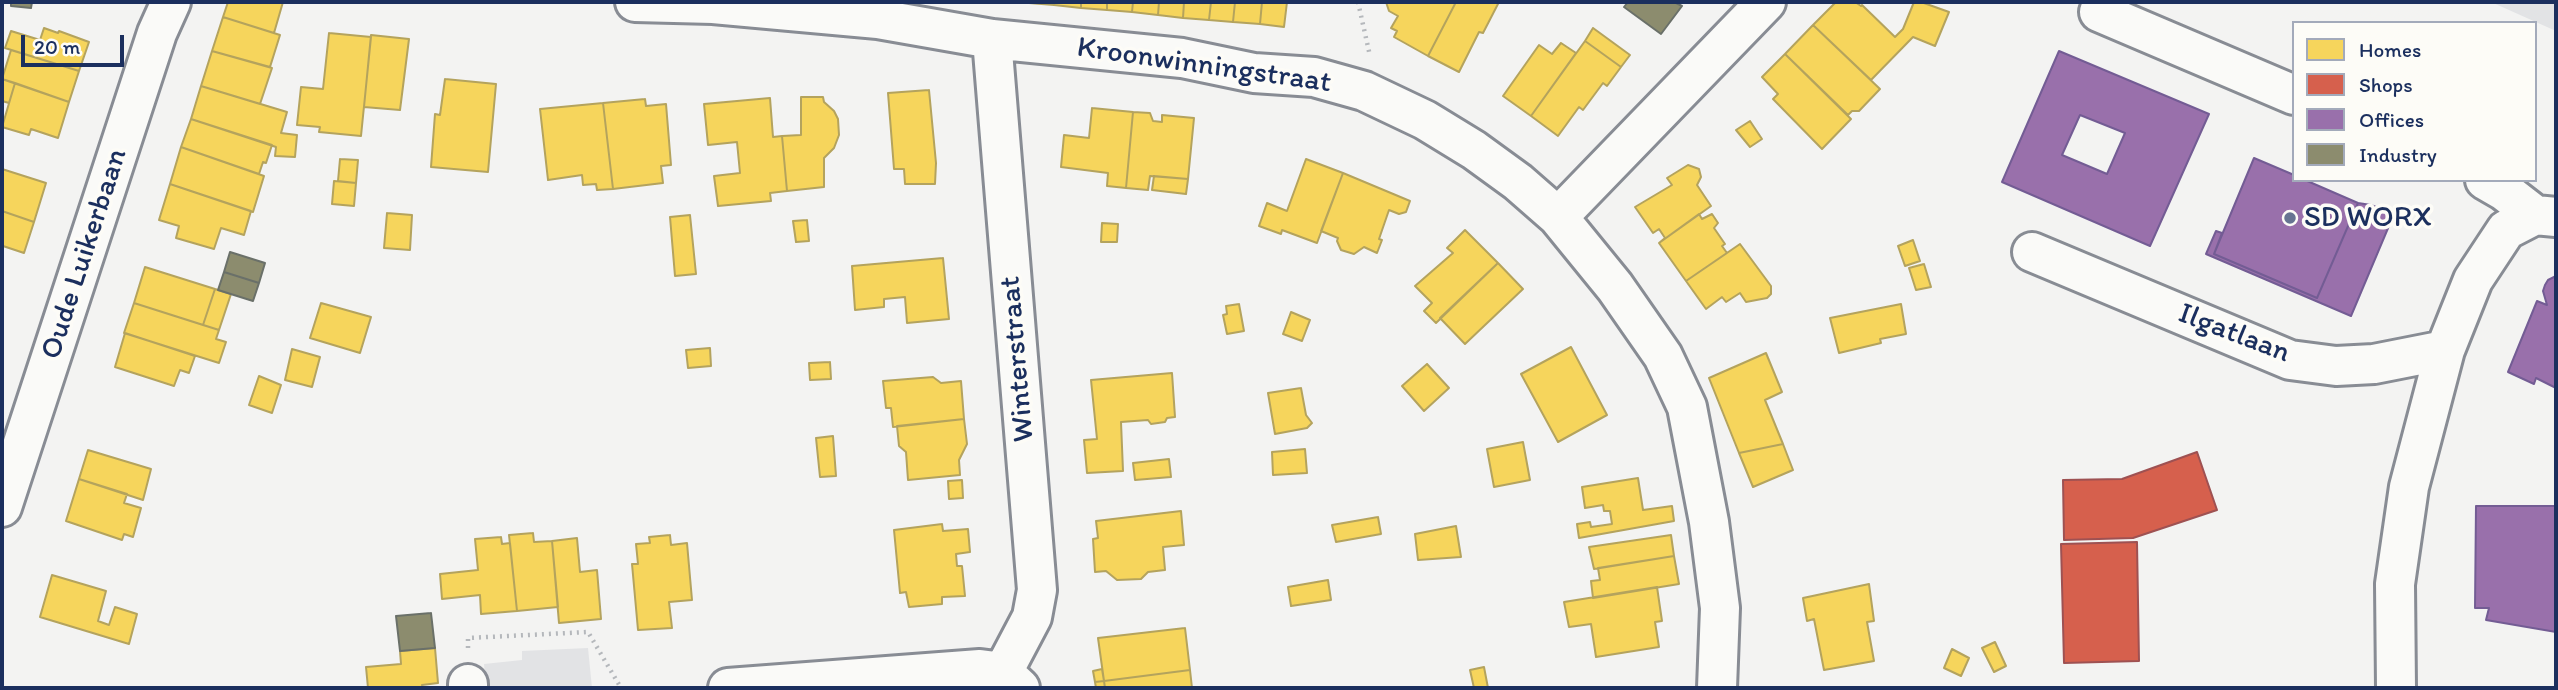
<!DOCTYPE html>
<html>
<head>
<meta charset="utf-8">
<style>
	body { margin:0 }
	#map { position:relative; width:2558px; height:690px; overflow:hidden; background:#f3f3f2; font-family:Itim,sans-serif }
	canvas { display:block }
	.frame { position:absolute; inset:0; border:4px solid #1b2f5e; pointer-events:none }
	.legend { position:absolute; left:2292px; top:21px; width:245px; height:161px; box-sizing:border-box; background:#fdfcf7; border:2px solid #a3aaba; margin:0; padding:9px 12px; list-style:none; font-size:21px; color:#1b2f5e }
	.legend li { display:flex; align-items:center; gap:14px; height:35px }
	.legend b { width:35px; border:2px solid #a3aaba }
	.scale { position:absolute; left:21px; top:35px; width:103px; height:32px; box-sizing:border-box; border:4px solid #1b2f5e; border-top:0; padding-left:9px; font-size:21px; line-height:24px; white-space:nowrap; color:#1b2f5e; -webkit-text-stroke:5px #fdfcf7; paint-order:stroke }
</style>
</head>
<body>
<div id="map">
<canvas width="2558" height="690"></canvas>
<div class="frame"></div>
<ul class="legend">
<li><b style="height:19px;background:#f6d55c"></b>Homes</li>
<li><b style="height:19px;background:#d6604d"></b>Shops</li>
<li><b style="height:19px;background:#9970ab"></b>Offices</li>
<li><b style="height:19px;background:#8c8c6e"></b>Industry</li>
</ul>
<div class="scale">20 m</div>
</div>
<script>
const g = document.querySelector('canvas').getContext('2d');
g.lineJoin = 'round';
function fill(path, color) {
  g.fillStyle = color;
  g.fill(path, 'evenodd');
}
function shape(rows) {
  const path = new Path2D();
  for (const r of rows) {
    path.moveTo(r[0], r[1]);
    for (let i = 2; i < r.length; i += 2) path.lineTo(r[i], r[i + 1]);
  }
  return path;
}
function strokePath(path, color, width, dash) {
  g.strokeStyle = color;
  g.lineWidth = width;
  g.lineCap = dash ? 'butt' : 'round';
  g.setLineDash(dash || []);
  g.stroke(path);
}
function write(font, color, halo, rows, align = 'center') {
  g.font = font + ' Itim,sans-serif';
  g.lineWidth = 7;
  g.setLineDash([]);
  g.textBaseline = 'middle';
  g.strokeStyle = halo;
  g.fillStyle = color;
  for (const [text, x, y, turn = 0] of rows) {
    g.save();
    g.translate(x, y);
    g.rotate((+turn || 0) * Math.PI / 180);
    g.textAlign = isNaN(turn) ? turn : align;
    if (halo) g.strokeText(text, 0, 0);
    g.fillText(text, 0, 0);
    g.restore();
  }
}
const green = shape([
	[2491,2,2556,2,2556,31],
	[588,648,592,688,486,688,484,664,522,660,522,651]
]);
const homes = shape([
	[228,2,283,2,274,33,223,17,228,2],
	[1029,2,1055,2,1054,5,1029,3,1029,2],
	[1055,2,1081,2,1081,8,1054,5,1055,2],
	[1081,2,1107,2,1107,10,1081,8,1081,2],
	[1107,2,1133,2,1132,12,1107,10,1107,2],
	[1133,2,1159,2,1158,15,1132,12,1133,2],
	[1159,2,1184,2,1183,18,1158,15,1159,2],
	[1184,2,1211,2,1209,20,1183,18,1184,2],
	[1211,2,1235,2,1233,22,1209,20,1211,2],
	[1235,2,1262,2,1260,24,1233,22,1235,2],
	[1262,2,1287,2,1284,27,1260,24,1262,2],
	[1386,2,1456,2,1428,56,1394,37,1397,31,1391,28,1398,16,1389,11,1386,2],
	[1456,2,1499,2,1483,33,1479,32,1459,72,1428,56,1456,2],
	[1836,2,1855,2,1861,6,1862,5,1895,37,1903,29,1914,2,1921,2,1949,12,1935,46,1913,37,1871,80,1813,25,1836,2],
	[223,17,280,35,270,67,212,51,223,17],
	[1813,25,1880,89,1859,111,1852,111,1848,115,1785,54,1813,25],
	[44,28,58,33,59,31,89,42,79,71,5,48,11,31,40,40,44,28],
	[1593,28,1630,55,1621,67,1585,41,1593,28],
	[329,33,371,37,361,136,319,132,320,127,297,125,301,87,323,89,329,33],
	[371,35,409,39,400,110,364,107,371,35],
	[1585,41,1621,67,1607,86,1603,83,1583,110,1579,107,1558,136,1531,116,1585,41],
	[1561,43,1576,53,1531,116,1503,96,1539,45,1552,54,1561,43],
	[11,50,79,71,69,102,2,79,11,50],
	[212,51,272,68,260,104,201,86,212,51],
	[1785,54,1851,119,1822,149,1773,99,1778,94,1762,77,1785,54],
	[2,79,15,83,9,103,2,101,2,79],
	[445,79,496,84,488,172,431,167,435,114,440,115,445,79],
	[15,83,69,102,58,138,31,129,29,135,2,127,15,83],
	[201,86,287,112,281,133,297,135,295,157,275,156,276,147,191,119,201,86],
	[929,90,936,163,935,184,905,184,904,169,894,169,888,93,929,90],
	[801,97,823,97,824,102,834,111,838,119,839,135,834,148,824,158,824,187,787,191,782,136,801,135,801,97],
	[770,98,773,137,782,136,787,191,770,193,771,201,718,206,714,176,740,173,737,142,708,145,704,104,770,98],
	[645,99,646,106,666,104,671,165,661,166,663,183,613,189,603,103,645,99],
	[603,103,613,189,597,190,596,184,583,185,582,175,548,180,540,109,603,103],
	[1092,108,1133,112,1126,188,1107,186,1108,173,1061,167,1064,135,1089,138,1092,108],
	[1133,112,1150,113,1153,121,1162,122,1162,115,1194,118,1188,179,1150,176,1148,190,1126,188,1133,112],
	[191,119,272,145,266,163,263,162,259,174,181,147,191,119],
	[1750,121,1762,139,1750,147,1736,130,1750,121],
	[181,147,264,176,253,212,170,184,181,147],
	[340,159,358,160,356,183,338,181,340,159],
	[1306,159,1343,173,1317,243,1282,230,1281,234,1259,226,1267,203,1287,211,1306,159],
	[1688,165,1699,169,1701,177,1697,185,1711,206,1659,243,1665,238,1659,229,1653,233,1635,207,1672,185,1667,178,1688,165],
	[2,169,46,183,34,222,2,211,2,169],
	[1343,173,1410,201,1406,212,1399,214,1389,210,1379,239,1382,240,1377,253,1364,247,1354,254,1341,250,1337,241,1338,238,1321,231,1343,173],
	[1154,176,1188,179,1186,194,1152,190,1154,176],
	[334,181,356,183,354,206,332,204,334,181],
	[170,184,251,211,244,235,221,228,214,249,176,238,179,226,159,220,170,184],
	[2,211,34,222,24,253,3,246,2,250,2,211],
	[387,213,412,215,410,250,384,248,387,213],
	[1699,214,1702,219,1712,214,1718,223,1714,228,1725,244,1722,246,1727,253,1686,281,1659,243,1699,214],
	[690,215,696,274,675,276,670,217,690,215],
	[807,220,809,241,796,242,793,221,807,220],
	[1102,223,1118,224,1117,242,1101,242,1102,223],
	[1465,230,1498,263,1436,323,1424,311,1432,303,1415,286,1453,253,1447,248,1465,230],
	[1913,240,1920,261,1905,266,1898,246,1913,240],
	[1740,244,1771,286,1771,294,1767,298,1746,302,1740,293,1726,302,1722,297,1706,309,1686,281,1740,244],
	[943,258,949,319,907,323,905,297,884,299,884,307,855,310,852,266,943,258],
	[1498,263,1523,289,1465,344,1440,318,1498,263],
	[1924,264,1931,287,1916,290,1909,268,1924,264],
	[145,267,215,289,203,325,134,303,145,267],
	[215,289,231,294,219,330,203,325,215,289],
	[134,303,219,330,216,339,226,342,219,363,124,333,134,303],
	[321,303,371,317,360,353,310,338,321,303],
	[1239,304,1244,331,1227,334,1223,315,1227,314,1226,306,1239,304],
	[1901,304,1906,334,1880,339,1881,343,1839,353,1830,318,1901,304],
	[1291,312,1310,320,1302,341,1283,334,1291,312],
	[125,333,195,356,189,373,180,370,174,386,115,367,125,333],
	[1571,347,1607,415,1558,442,1521,374,1571,347],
	[710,348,711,366,688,368,686,350,710,348],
	[292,349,320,357,312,387,285,380,292,349],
	[1766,353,1782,392,1765,400,1783,444,1739,453,1709,378,1766,353],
	[830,362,831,379,810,380,809,363,830,362],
	[1427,364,1449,388,1424,411,1402,386,1427,364],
	[1172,373,1175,417,1167,418,1165,422,1151,424,1148,420,1121,422,1123,471,1087,473,1084,440,1097,439,1091,380,1172,373],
	[259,376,281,385,272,413,249,405,259,376],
	[933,377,941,383,961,381,964,419,893,427,891,408,886,408,883,381,933,377],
	[1301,388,1306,415,1312,423,1307,428,1275,434,1268,393,1301,388],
	[964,419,967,444,959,460,960,475,908,480,906,452,899,446,897,426,964,419],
	[833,436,836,476,820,477,816,438,833,436],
	[1523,442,1530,480,1494,487,1487,449,1523,442],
	[1783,444,1793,470,1753,487,1739,453,1783,444],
	[1305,449,1307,473,1273,475,1272,452,1305,449],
	[88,450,151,469,143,500,79,479,88,450],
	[1169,459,1171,477,1135,480,1133,463,1169,459],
	[1638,478,1643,510,1672,506,1674,521,1579,538,1577,524,1590,522,1591,527,1612,524,1610,511,1604,511,1603,505,1585,508,1582,487,1638,478],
	[79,479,127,494,124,503,141,508,133,537,124,534,122,540,66,521,79,479],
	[962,480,963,498,949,499,948,481,962,480],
	[1181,511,1184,545,1163,547,1165,570,1148,572,1141,579,1117,580,1106,571,1095,572,1093,539,1098,538,1096,521,1181,511],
	[1378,517,1381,534,1336,542,1332,525,1378,517],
	[942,524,943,531,968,529,970,552,956,554,957,566,962,566,965,596,942,597,942,604,909,607,906,592,900,593,894,530,942,524],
	[1456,526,1461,557,1418,560,1415,534,1456,526],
	[533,533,534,542,552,541,558,607,517,611,509,535,533,533],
	[670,535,671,545,687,543,692,600,669,602,672,628,638,630,632,564,638,564,636,544,650,543,649,537,670,535],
	[1671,535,1674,556,1594,569,1589,547,1671,535],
	[501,537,502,544,510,543,517,611,481,614,480,595,442,599,440,574,478,570,475,539,501,537],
	[577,538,580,572,597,570,601,619,559,623,552,541,577,538],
	[1674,556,1679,584,1593,598,1591,581,1600,580,1598,568,1674,556],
	[52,575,106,591,98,621,109,625,115,607,137,614,129,644,40,617,52,575],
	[1328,580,1331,600,1291,606,1288,587,1328,580],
	[1869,584,1874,621,1867,622,1874,661,1824,670,1814,619,1807,621,1803,598,1869,584],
	[1657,587,1662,621,1655,622,1659,647,1596,657,1591,624,1569,627,1564,602,1657,587],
	[1185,628,1190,670,1104,681,1098,638,1185,628],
	[1995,642,2006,666,1994,672,1982,648,1995,642],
	[435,648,438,683,422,685,423,688,368,688,366,667,401,664,400,651,435,648],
	[1952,649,1969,658,1961,676,1944,668,1952,649],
	[1484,667,1488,688,1474,688,1470,670,1484,667],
	[1102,669,1104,681,1095,682,1093,671,1102,669],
	[1190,670,1192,688,1105,688,1104,681,1190,670],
	[1104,681,1105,688,1096,688,1095,682,1104,681]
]);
const shops = shape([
	[2197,452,2217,510,2133,538,2064,540,2063,480,2122,479,2197,452],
	[2137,542,2139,661,2064,663,2061,544,2137,542]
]);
const offices = shape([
	[2059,51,2209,114,2150,246,2002,182,2059,51],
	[2080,115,2125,133,2107,174,2062,155,2080,115],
	[2254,158,2294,175,2294,180,2305,180,2358,203,2317,298,2214,254,2254,158],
	[2358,203,2371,205,2394,214,2351,316,2206,254,2216,231,2222,233,2214,254,2317,298,2358,203],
	[2556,276,2556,388,2536,378,2534,384,2508,372,2537,301,2547,305,2543,291,2545,285,2548,280,2556,276],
	[2476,506,2556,506,2556,632,2486,620,2489,608,2475,608,2476,506]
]);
const industry = shape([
	[11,2,32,2,31,8,11,6,11,2],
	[1628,2,1674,2,1682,6,1661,34,1624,7,1628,2],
	[230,252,265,263,259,283,224,272,230,252],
	[224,272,259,283,253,301,218,290,224,272],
	[431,613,435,648,400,651,396,616,431,613]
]);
const path = shape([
	[1358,2,1370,56],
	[468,648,468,638,588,632,621,688]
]);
const minor = shape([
	[635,2,713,4,878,19,992,39,1182,58,1254,73,1314,77,1364,91,1425,120,1474,150,1518,182,1558,217,1615,287,1663,356,1687,407,1709,522,1720,608,1717,688],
	[2099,12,2294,95],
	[992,39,1037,590,1032,617,1003,672],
	[2485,180,2504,191,2535,215],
	[1558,217,1766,2],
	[2032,252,2290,360,2336,366,2374,364,2445,350],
	[2,507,157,33,171,2],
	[468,684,468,688],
	[728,688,980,669,1003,672,1020,688],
	[2396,688,2395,584,2409,487,2445,350,2473,280,2506,230,2535,215,2556,217]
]);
const markers = [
	[2290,218,7,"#677492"]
];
const streetNames = [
	["Kroonwinningstraat",1204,66,8],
	["Oude Luikerbaan",85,254,-72],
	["Ilgatlaan",2234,334,21],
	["Winterstraat",1018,359,-95]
];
const poiNames = [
	["SD WORX",2304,218]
];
fill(green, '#e2e3e5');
fill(homes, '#f6d55c');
strokePath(homes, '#b4a35d', 2);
fill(shops, '#d6604d');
strokePath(shops, '#9e5152', 2);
fill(offices, '#9970ab');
strokePath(offices, '#735c94', 2);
fill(industry, '#8c8c6e');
strokePath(industry, '#6a7069', 2);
strokePath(minor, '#888c94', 44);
strokePath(path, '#b5b8bc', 4.5, [2, 5]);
strokePath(minor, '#fafaf8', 38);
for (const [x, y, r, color] of markers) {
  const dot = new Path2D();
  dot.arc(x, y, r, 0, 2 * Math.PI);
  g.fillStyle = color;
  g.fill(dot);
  strokePath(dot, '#fdfcf7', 2.5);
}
write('30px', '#1b2f5e', '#fdfcf7', streetNames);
write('30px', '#1b2f5e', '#fdfcf7', poiNames, 'left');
</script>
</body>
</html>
